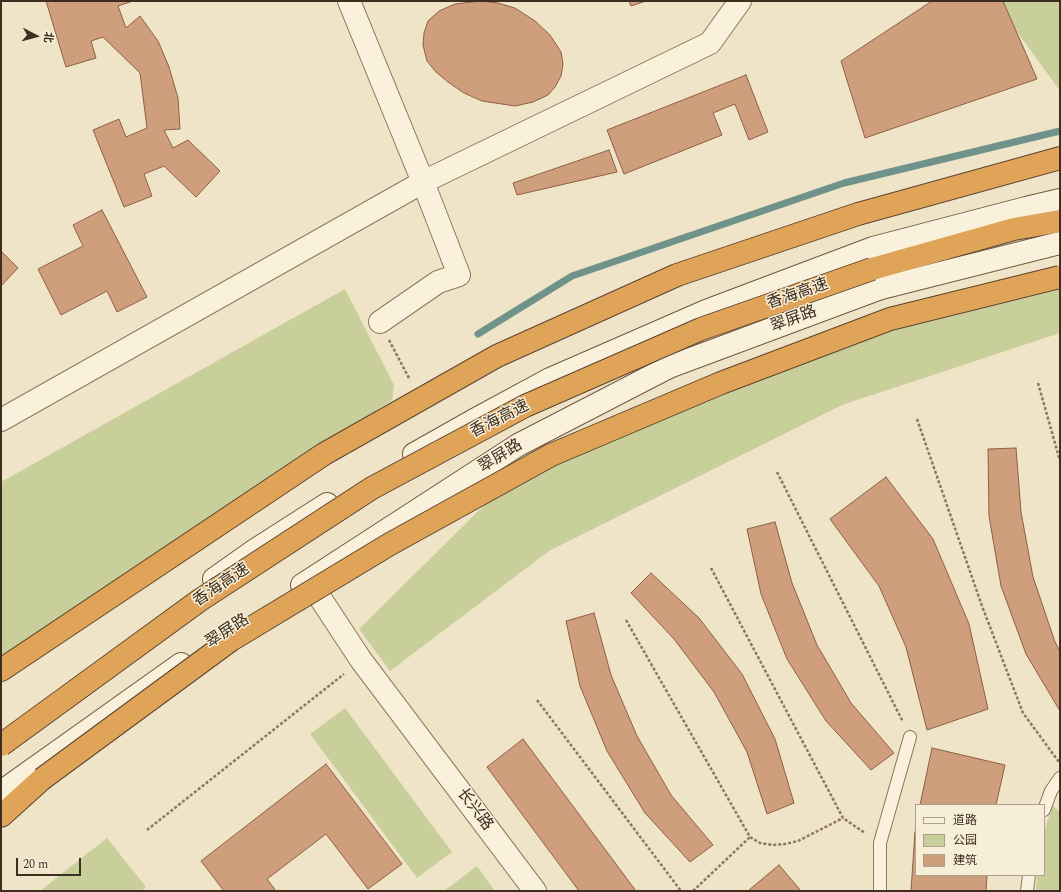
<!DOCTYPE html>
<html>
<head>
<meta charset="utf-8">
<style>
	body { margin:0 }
	#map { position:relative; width:1061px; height:892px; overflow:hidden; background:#f0e4c8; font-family:Spectral,"Noto Sans SC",serif }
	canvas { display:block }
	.frame { position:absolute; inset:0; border:2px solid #3d2e20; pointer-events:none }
	.legend { position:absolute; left:915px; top:804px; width:130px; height:72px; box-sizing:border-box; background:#f7eed8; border:1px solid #ada18e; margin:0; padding:5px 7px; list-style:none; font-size:12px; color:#3d2e20 }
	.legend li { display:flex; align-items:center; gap:8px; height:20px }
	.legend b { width:20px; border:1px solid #ada18e }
	.north { position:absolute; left:16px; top:16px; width:40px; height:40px; -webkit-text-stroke:3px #f7eed8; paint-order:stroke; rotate:96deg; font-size:11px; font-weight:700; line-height:16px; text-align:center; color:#3d2e20 }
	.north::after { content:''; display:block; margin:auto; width:14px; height:18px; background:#3d2e20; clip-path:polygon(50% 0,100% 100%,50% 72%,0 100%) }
	.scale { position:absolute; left:16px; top:858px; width:65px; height:18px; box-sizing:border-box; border:2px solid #3d2e20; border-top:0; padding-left:5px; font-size:12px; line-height:14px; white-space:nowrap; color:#3d2e20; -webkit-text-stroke:3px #f7eed8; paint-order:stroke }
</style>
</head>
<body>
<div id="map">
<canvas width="1061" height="892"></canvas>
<div class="frame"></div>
<ul class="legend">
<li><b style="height:5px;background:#faf1dc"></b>道路</li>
<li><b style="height:11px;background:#c9cf9b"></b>公园</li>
<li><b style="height:11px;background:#cf9f7d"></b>建筑</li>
</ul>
<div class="north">北</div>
<div class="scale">20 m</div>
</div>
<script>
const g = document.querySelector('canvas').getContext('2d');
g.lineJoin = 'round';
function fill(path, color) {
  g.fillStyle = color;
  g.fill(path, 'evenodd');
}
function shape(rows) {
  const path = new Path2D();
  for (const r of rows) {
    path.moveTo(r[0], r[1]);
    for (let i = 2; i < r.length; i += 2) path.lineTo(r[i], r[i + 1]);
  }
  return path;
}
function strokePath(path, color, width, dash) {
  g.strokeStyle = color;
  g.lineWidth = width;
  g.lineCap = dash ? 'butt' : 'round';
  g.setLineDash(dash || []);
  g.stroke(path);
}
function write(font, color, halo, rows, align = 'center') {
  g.font = font + ' Spectral,"Noto Sans SC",serif';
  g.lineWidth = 3;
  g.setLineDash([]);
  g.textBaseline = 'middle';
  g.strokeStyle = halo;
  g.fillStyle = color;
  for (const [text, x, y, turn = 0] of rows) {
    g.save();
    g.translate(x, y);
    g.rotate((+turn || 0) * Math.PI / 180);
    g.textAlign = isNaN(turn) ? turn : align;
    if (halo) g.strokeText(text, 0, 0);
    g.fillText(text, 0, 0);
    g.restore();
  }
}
const green = shape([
	[995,1,1060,1,1060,91],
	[1060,273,1060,333,842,405,549,551,390,671,359,629,527,463,878,317],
	[345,289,394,385,392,400,1,656,1,482],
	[345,708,452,852,417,878,310,734],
	[1053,806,1060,812,1060,891,1036,891,1037,875,1044,875,1044,830],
	[107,838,146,887,141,891,40,891],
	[477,866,495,891,444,891]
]);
const stream = shape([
	[478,334,572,276,844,183,1060,131]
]);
const building = shape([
	[46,1,133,1,118,6,126,28,140,16,158,41,169,67,178,98,180,129,164,130,173,148,188,140,220,171,196,197,164,166,144,174,152,196,124,207,93,130,119,119,126,137,147,128,140,73,103,37,91,41,96,58,66,67,46,1],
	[480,1,498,3,515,8,535,21,550,35,561,52,563,64,561,76,555,87,548,95,533,102,515,106,482,101,464,93,448,82,436,72,427,61,423,45,424,33,428,21,439,11,455,4,480,1],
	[629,1,646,1,631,6,629,1],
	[932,1,1003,1,1037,79,865,138,841,61,932,1],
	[746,75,768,132,749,140,735,104,713,113,722,135,624,174,607,130,746,75],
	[609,150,617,172,517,195,513,183,609,150],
	[102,210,147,297,117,312,107,291,61,315,38,269,83,246,73,225,102,210],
	[1,251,18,268,1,286,1,251],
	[1016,448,1021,512,1033,577,1055,642,1060,651,1060,711,1026,654,1001,586,989,516,988,449,1016,448],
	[886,477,933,539,969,624,988,709,927,730,906,647,879,586,830,519,886,477],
	[775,522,792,583,817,645,851,703,894,753,871,770,826,721,787,659,761,594,747,529,775,522],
	[651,573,699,618,742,674,775,739,794,803,767,814,747,752,714,692,674,639,631,593,651,573],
	[594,613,611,675,637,736,671,795,713,845,690,862,645,813,607,751,580,686,566,621,594,613],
	[523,739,636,891,579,891,487,767,523,739],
	[932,748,1005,765,996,805,920,805,932,748],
	[326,764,402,864,368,889,326,834,267,879,276,891,224,891,201,861,326,764],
	[915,832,916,875,987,875,986,891,911,891,915,832],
	[779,865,801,891,750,891,749,890,779,865]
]);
const path = shape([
	[389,340,410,380],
	[1038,383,1060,461],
	[917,419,982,606,1023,713,1059,762],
	[777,472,903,722],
	[711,568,843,818,865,833],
	[626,620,750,837,760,843,773,845,785,844,798,841,843,818],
	[537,700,681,891],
	[147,830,344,674],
	[693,891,750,837]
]);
const service = shape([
	[1044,810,1051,791,1060,778],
	[880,891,880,843,910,737],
	[1027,891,1029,875]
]);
const minor = shape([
	[349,1,423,182,459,275,438,282,380,322],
	[1,420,423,182,710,43,740,1],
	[309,581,361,660,535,891]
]);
const secondary = shape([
	[414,454,476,419,550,379,706,311,873,248,1026,208,1060,200],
	[214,579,255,550,327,504],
	[302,585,518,445,669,367,881,288,1060,243],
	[1,792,181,664]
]);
const motorway = shape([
	[872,269,1014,229,1060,221],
	[1,670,324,454,497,356,677,275,858,214,1060,158],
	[1,816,42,779]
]);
const motorwayBridge = shape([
	[1,745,200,600,372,488,525,406,701,329,872,269],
	[42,779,231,640,390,544,551,455,721,383,890,319,1060,277]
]);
const streetNames = [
	["香海高速",798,295,-19],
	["翠屏路",794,320,-20],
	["香海高速",500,420,-27],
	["翠屏路",501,457,-32],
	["香海高速",222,586,-34],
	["翠屏路",228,632,-33],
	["长兴路",474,810,53]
];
fill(green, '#c9cf9b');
strokePath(stream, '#6f938a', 7);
fill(building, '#cf9f7d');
strokePath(building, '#8d5f41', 1);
strokePath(service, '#8d765c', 14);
strokePath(minor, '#8d765c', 24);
strokePath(secondary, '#6f573f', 24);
strokePath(motorway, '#5b4430', 24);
strokePath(path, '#8d765c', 2.5, [3, 2]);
strokePath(service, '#faf1dc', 12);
strokePath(minor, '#faf1dc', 22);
strokePath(secondary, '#faf1dc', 22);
strokePath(motorway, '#e0a458', 22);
strokePath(motorwayBridge, '#5b4430', 24, []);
strokePath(motorwayBridge, '#e0a458', 22);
write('16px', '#3d2e20', '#f7eed8', streetNames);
</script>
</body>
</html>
